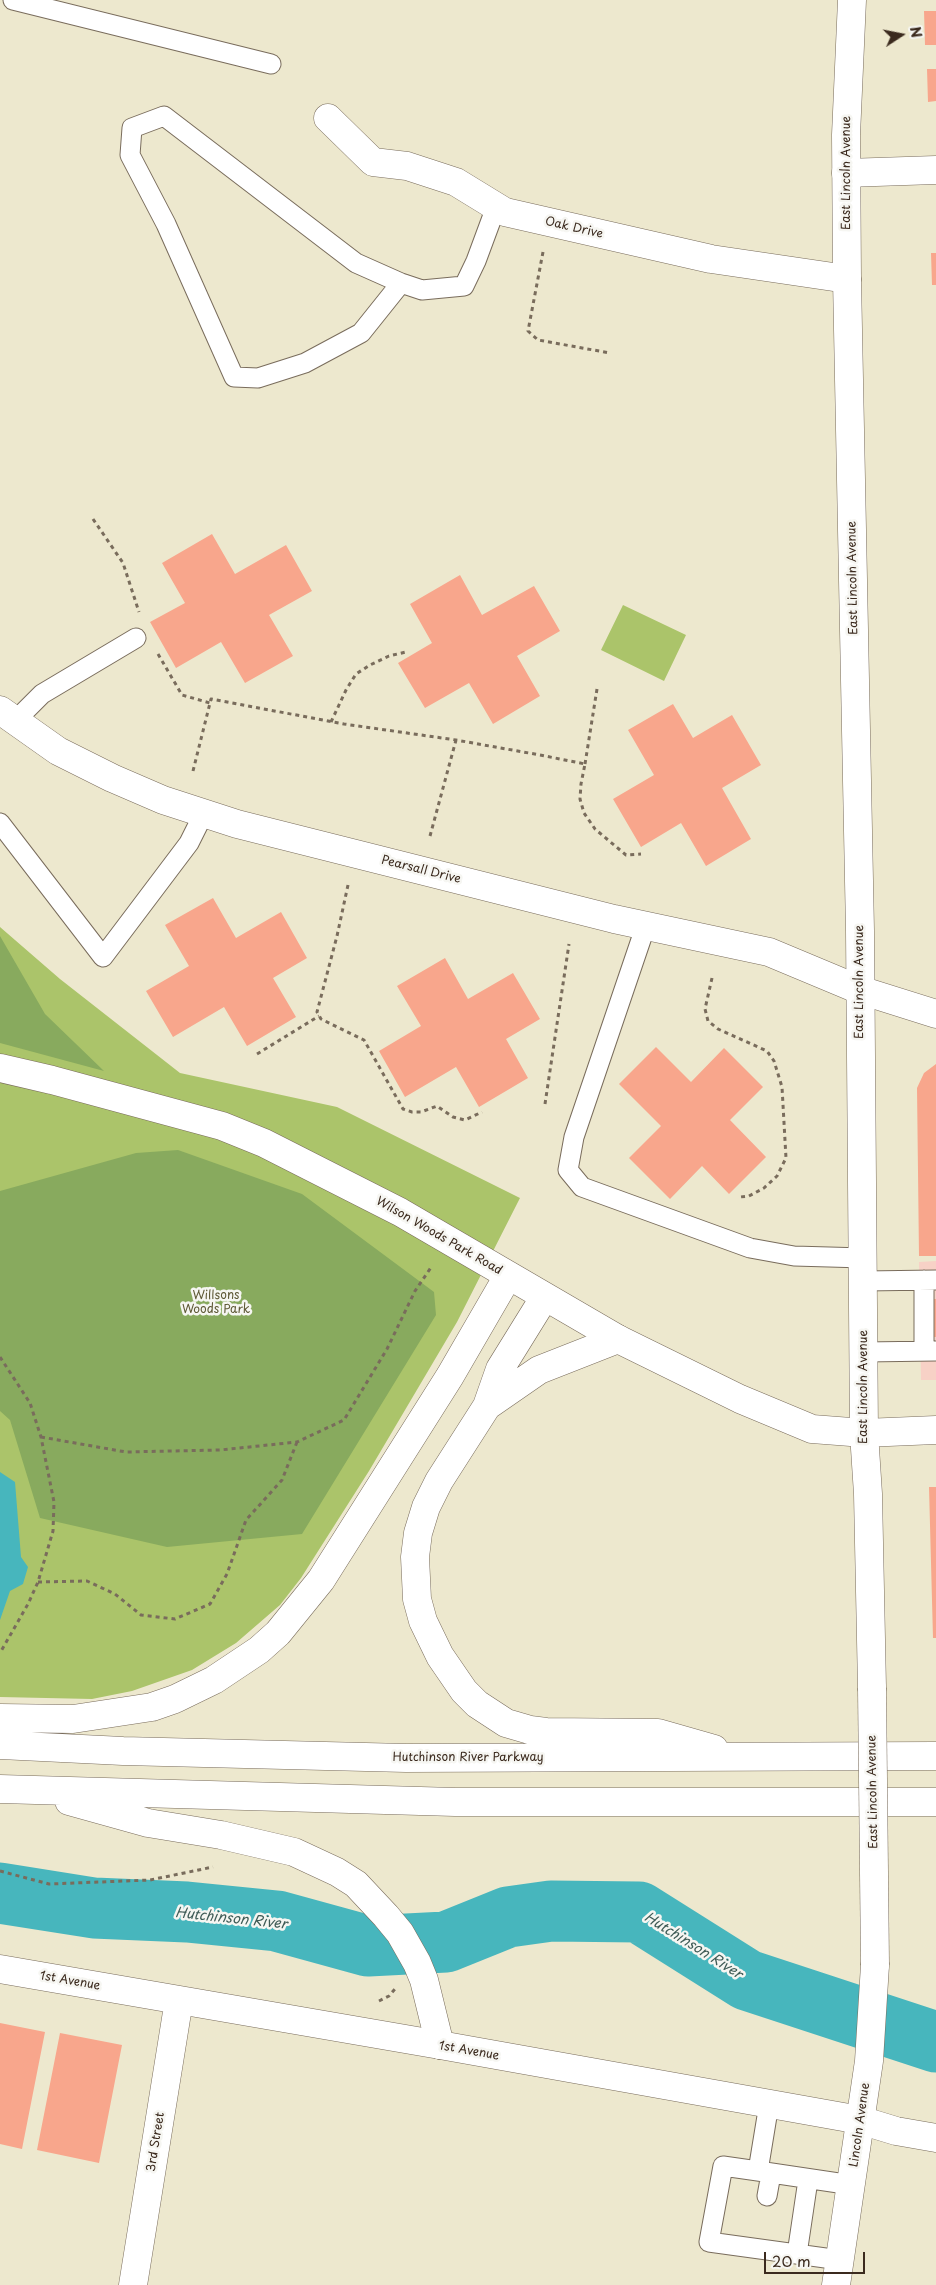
<!DOCTYPE html>
<html>
<head>
<meta charset="utf-8">
<style>
	body { margin:0 }
	#map { position:relative; width:936px; height:2285px; overflow:hidden; background:#ede8ce; font-family:"Playpen Sans",sans-serif }
	canvas { display:block }
	.north { position:absolute; left:876px; top:10px; width:50px; height:50px; -webkit-text-stroke:4px #f6f6f2; paint-order:stroke; rotate:79deg; font-size:14px; font-weight:700; line-height:20px; text-align:center; color:#3b2a1e }
	.north::after { content:''; display:block; margin:auto; width:18px; height:22px; background:#3b2a1e; clip-path:polygon(50% 0,100% 100%,50% 72%,0 100%) }
	.scale { position:absolute; left:764px; top:2252px; width:101px; height:22px; box-sizing:border-box; border:2px solid #3b2a1e; border-top:0; padding-left:6px; font-size:15px; line-height:18px; white-space:nowrap; color:#3b2a1e; -webkit-text-stroke:4px #f6f6f2; paint-order:stroke }
</style>
</head>
<body>
<div id="map">
<canvas width="936" height="2285"></canvas>
<div class="north">N</div>
<div class="scale">20 m</div>
</div>
<script>
const g = document.querySelector('canvas').getContext('2d');
g.lineJoin = 'round';
function fill(path, color) {
  g.fillStyle = color;
  g.fill(path, 'evenodd');
}
function shape(rows) {
  const path = new Path2D();
  for (const r of rows) {
    path.moveTo(r[0], r[1]);
    for (let i = 2; i < r.length; i += 2) path.lineTo(r[i], r[i + 1]);
  }
  return path;
}
function strokePath(path, color, width, dash) {
  g.strokeStyle = color;
  g.lineWidth = width;
  g.lineCap = dash ? 'butt' : 'round';
  g.setLineDash(dash || []);
  g.stroke(path);
}
function write(font, color, halo, rows, align = 'center') {
  g.font = font + ' "Playpen Sans",sans-serif';
  g.lineWidth = 5;
  g.setLineDash([]);
  g.textBaseline = 'middle';
  g.strokeStyle = halo;
  g.fillStyle = color;
  for (const [text, x, y, turn = 0] of rows) {
    g.save();
    g.translate(x, y);
    g.rotate((+turn || 0) * Math.PI / 180);
    g.textAlign = isNaN(turn) ? turn : align;
    if (halo) g.strokeText(text, 0, 0);
    g.fillText(text, 0, 0);
    g.restore();
  }
}
const built = shape([
	[936,1261,936,1380,921,1380,919,1262]
]);
const green = shape([
	[623,605,686,635,664,681,601,650],
	[0,927,60,979,180,1073,337,1107,520,1198,457,1322,369,1471,301,1578,280,1605,236,1643,192,1670,132,1691,92,1699,0,1697]
]);
const forest = shape([
	[0,936,45,1014,104,1071,0,1043],
	[178,1150,302,1194,434,1292,436,1315,302,1534,167,1547,40,1518,10,1420,0,1411,0,1191,136,1153]
]);
const water = shape([
	[0,1472,15,1482,21,1557,28,1567,23,1584,10,1591,0,1620]
]);
const river = shape([
	[0,1893,94,1908,187,1912,277,1921,368,1946,446,1942,508,1917,551,1911,639,1912,747,1980,936,2042]
]);
const building = shape([
	[924,11,936,11,936,45,925,45],
	[927,69,936,69,936,101,928,102],
	[931,253,936,253,936,285,932,285],
	[212,534,235,574,286,545,312,591,269,615,293,656,245,683,221,642,176,668,150,622,185,603,162,563],
	[460,575,482,615,534,586,560,631,517,656,540,696,493,724,469,683,425,708,398,663,432,643,410,604],
	[673,704,693,738,732,715,761,765,722,788,751,839,706,866,681,823,641,847,613,799,654,775,628,730],
	[213,898,236,938,281,912,307,958,273,978,296,1017,247,1046,224,1007,173,1037,146,991,189,966,165,925],
	[445,958,468,999,513,973,540,1019,506,1039,528,1078,479,1107,456,1067,405,1097,379,1051,421,1026,397,986],
	[656,1047,691,1082,724,1048,763,1087,730,1120,766,1157,729,1194,702,1166,670,1199,629,1158,661,1126,619,1084],
	[936,1064,936,1256,919,1256,917,1088,924,1073],
	[928,1299,936,1299,936,1337,929,1337],
	[929,1487,936,1487,936,1638,933,1638],
	[0,2023,45,2032,22,2149,0,2144],
	[60,2033,122,2045,99,2163,37,2150]
]);
const path = shape([
	[543,252,528,331,538,340,610,353],
	[93,519,123,563,139,612],
	[158,654,182,695,210,703],
	[331,722,346,690,356,674,370,665,389,656,406,652],
	[585,764,597,689],
	[193,771,211,699,344,724,456,740,540,755,585,764,581,784,580,799,584,813,595,829,626,855,641,854],
	[430,836,456,740],
	[348,885,337,936,317,1012,321,1019,364,1040,403,1109,412,1112,421,1112,437,1106,453,1117,465,1120,482,1112],
	[712,978,705,1009,708,1021,718,1029,767,1051,774,1061,782,1087,786,1158,777,1176,764,1188,749,1196,740,1197],
	[257,1054,319,1016],
	[545,1104,569,944],
	[0,1357,30,1403,41,1437,54,1502,53,1531,38,1582,28,1604,0,1653],
	[41,1437,126,1452,220,1450,297,1442,344,1420,387,1349,415,1291,432,1266],
	[38,1582,87,1581,115,1594,141,1615,175,1619,210,1604,227,1574,246,1520,282,1480,297,1442],
	[0,1871,49,1884,150,1880,213,1867],
	[379,2001,389,1996,395,1989]
]);
const service = shape([
	[13,0,271,64],
	[401,283,361,333,305,363,258,378,234,377,166,224,130,155,132,128,164,116,356,263,401,283,422,290,464,286,476,261,496,207],
	[15,721,42,694,136,638],
	[0,823,103,957,189,843,204,813],
	[646,925,574,1137,568,1170,582,1187,750,1248,794,1256,864,1258],
	[924,1280,924,1351],
	[864,1281,936,1280],
	[864,1352,936,1351],
	[769,2104,758,2171,723,2166,709,2242,840,2260],
	[758,2171,852,2185],
	[767,2196,771,2174],
	[797,2254,808,2180]
]);
const minor = shape([
	[328,118,373,162,407,166,456,182,505,212,711,259,847,279],
	[846,173,936,170],
	[0,710,58,751,112,778,163,800,237,824,614,919,769,952,860,990,936,1014],
	[864,1433,936,1430],
	[0,1969,440,2045],
	[133,2285,179,2000]
]);
const tertiary = shape([
	[0,1068,52,1080,222,1126,264,1143,400,1212,618,1339,740,1399,812,1429,864,1433],
	[440,2045,860,2120,896,2131,936,2138]
]);
const primary = shape([
	[852,0,846,135,847,279,860,931,864,1433,868,1494,872,1688],
	[836,2285,869,2061,875,1965]
]);
const motorway = shape([
	[544,1298,500,1369,487,1406,439,1481,426,1507,418,1533,415,1557,417,1599,423,1621,440,1656,464,1691,477,1704,506,1723,530,1730,546,1732,658,1733,714,1749],
	[487,1406,539,1370,618,1339],
	[0,1718,73,1719,152,1707,175,1699,214,1680,259,1650,278,1633,321,1580,450,1376,508,1276],
	[0,1745,123,1751,406,1758,936,1756],
	[0,1789,455,1802,936,1802],
	[69,1801,148,1823,221,1835,294,1852,337,1872,356,1884,386,1916,400,1933,417,1963,424,1980,440,2045]
]);
const primaryBridge = shape([
	[872,1688,875,1965]
]);
const streetNames = [
	["East Lincoln Avenue",847,173,-90],
	["Oak Drive",574,228,13],
	["East Lincoln Avenue",853,578,-91],
	["Pearsall Drive",421,870,14],
	["East Lincoln Avenue",860,982,-90],
	["Wilson Woods Park Road",439,1236,30],
	["East Lincoln Avenue",864,1387,-90],
	["Hutchinson River Parkway",468,1758],
	["East Lincoln Avenue",873,1792,-91],
	["1st Avenue",70,1981,10],
	["1st Avenue",469,2051,10],
	["Lincoln Avenue",860,2125,-82],
	["3rd Street",156,2142,-81]
];
const parkNames = [
	["Willsons",216,1296],
	["Woods Park",216,1310]
];
const waterNames = [
	["Hutchinson River",231,1919,6],
	["Hutchinson River",693,1946,32]
];
fill(built, '#f7d1c6');
fill(green, '#abc46a');
fill(forest, '#88aa5e');
fill(water, '#47b6bd');
strokePath(river, '#47b6bd', 61);
fill(building, '#f8a68c');
strokePath(service, '#796c5c', 21);
strokePath(minor, '#796c5c', 29);
strokePath(tertiary, '#796c5c', 29);
strokePath(primary, '#796c5c', 29);
strokePath(motorway, '#796c5c', 29);
strokePath(path, '#796c5c', 3, [4, 4]);
strokePath(service, '#fff', 19);
strokePath(minor, '#fff', 28);
strokePath(tertiary, '#fff', 28);
strokePath(primary, '#fff', 28);
strokePath(motorway, '#fff', 28);
strokePath(primaryBridge, '#796c5c', 29, []);
strokePath(primaryBridge, '#fff', 28);
write('12px', '#3b2a1e', '#f6f6f2', streetNames);
write('12px', '#5d5835', '#f6f6f2', parkNames);
write('italic 14px', '#3f5b56', '#f6f6f2', waterNames);
</script>
</body>
</html>
